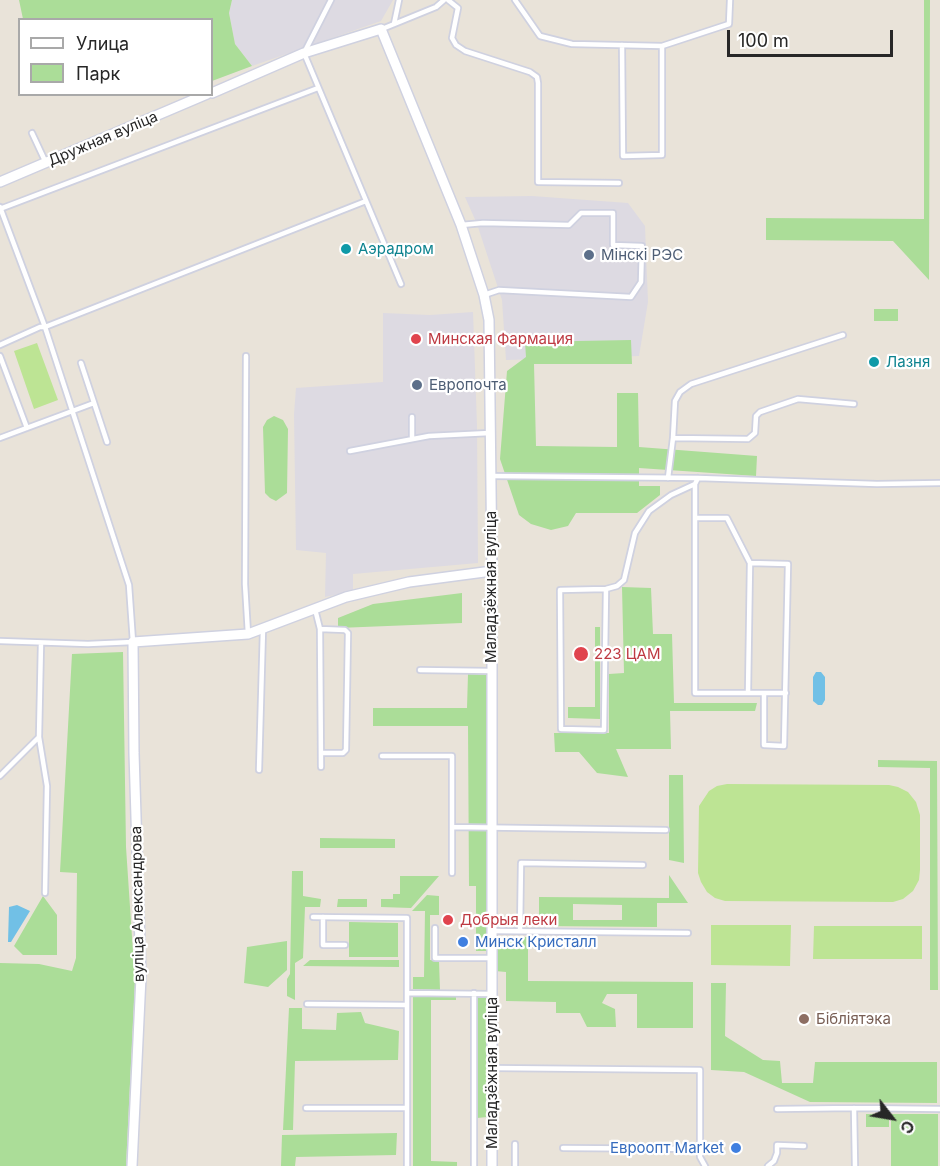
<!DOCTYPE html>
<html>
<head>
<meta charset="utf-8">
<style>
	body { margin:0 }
	#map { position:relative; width:940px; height:1166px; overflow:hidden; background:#e9e3d9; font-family:Inter,sans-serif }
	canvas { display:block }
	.legend { position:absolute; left:18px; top:18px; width:195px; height:78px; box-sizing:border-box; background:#fff; border:2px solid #a9a9a9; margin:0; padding:8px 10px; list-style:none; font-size:18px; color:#272727 }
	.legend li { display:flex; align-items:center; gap:12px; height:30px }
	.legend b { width:30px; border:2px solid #a9a9a9 }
	.north { position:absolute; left:862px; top:1088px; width:60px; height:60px; -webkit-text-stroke:4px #fff; paint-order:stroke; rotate:121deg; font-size:16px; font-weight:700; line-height:24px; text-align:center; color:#272727 }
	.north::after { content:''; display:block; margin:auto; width:21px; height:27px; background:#272727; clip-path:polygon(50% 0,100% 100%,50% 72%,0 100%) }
	.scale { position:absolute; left:727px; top:30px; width:166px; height:27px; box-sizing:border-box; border:3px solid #272727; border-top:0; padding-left:8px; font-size:18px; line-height:21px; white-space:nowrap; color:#272727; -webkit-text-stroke:4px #fff; paint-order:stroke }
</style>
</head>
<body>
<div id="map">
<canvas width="940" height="1166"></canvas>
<ul class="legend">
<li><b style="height:8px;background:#fff"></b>Улица</li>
<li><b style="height:16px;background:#abdd98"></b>Парк</li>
</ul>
<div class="north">С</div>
<div class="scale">100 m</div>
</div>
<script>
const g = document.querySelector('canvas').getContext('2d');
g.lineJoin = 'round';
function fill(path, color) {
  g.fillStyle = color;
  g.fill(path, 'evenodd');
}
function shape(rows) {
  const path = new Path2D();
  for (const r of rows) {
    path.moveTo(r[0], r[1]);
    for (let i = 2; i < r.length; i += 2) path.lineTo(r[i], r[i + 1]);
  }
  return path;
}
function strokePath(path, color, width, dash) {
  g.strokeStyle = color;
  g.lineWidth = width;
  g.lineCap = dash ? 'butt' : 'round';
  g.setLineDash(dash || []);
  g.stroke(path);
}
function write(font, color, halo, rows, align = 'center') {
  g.font = font + ' Inter,sans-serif';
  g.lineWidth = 4.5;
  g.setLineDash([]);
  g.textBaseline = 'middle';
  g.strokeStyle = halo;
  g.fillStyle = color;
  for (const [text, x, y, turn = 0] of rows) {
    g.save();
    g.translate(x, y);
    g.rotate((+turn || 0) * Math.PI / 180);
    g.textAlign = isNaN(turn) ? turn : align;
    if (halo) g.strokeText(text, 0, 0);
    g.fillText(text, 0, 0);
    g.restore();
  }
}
const industrial = shape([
	[232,0,393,0,381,21,252,66,235,44,229,13],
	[532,196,628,203,645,226,648,302,639,356,506,360,502,300,477,224,465,197],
	[473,312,477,425,478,563,353,574,353,591,325,597,326,553,296,550,294,414,296,388,383,382,383,313,430,315]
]);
const green = shape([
	[19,0,232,0,229,13,235,44,252,66,212,81,212,20,23,19],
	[924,0,930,0,929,280,893,241,766,240,766,218,924,219],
	[874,309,898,309,898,321,874,321],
	[631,340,632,364,534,364,536,446,617,447,617,393,638,393,639,447,757,456,756,476,639,468,639,486,660,486,660,495,637,513,576,513,568,526,551,530,531,524,519,515,500,459,507,371,526,357,525,342],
	[274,416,283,420,288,429,287,493,276,501,270,498,265,493,263,427,267,420],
	[622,587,651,588,653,634,672,634,674,703,757,703,755,711,670,711,671,749,616,749,628,777,597,773,579,752,555,752,554,733,609,733,609,674,624,673],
	[462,593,462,623,338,628,338,618,373,604],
	[595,627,600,627,600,719,568,718,568,707,595,707],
	[123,652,126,847,135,982,126,1166,0,1166,0,963,39,964,72,971,76,958,77,873,60,872,72,654],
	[468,674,488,675,488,951,476,951,476,886,469,886,468,726,373,726,373,708,467,708],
	[878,760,937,761,938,990,930,990,930,768,878,767],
	[669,775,683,775,684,863,669,860],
	[320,838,395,839,395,848,320,848],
	[292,871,303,871,303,896,321,899,320,907,305,907,303,958,295,963,295,1000,287,996,287,979,290,974],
	[669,875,688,903,657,903,657,927,539,926,539,897,669,898],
	[573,904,622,905,622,920,573,920],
	[400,876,439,876,411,908,381,907,381,899,393,899,393,894,400,894],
	[427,895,439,896,439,915,430,915,430,960,439,961,440,990,413,989,413,977,424,977,425,911,412,911],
	[43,896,57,915,57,955,23,955,14,946],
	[338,899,367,899,367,907,337,907],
	[349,922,398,923,398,957,349,957],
	[495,937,528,937,528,981,693,982,693,1028,637,1028,637,994,607,994,602,1003,615,1009,616,1027,587,1027,580,1013,556,1013,556,1002,506,1001,506,972,495,971],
	[287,941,287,970,268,987,244,983,247,947],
	[310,960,399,960,399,967,303,966],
	[711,983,726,983,725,1036,763,1060,780,1061,782,1083,813,1083,815,1062,937,1062,937,1103,810,1102,744,1072,711,1070],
	[413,997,456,997,456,1000,431,1000,431,1161,457,1162,457,1166,413,1166],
	[476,997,488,997,487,1117,477,1118],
	[289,1008,302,1008,302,1029,336,1030,337,1013,361,1012,365,1023,399,1031,398,1060,295,1061,293,1130,283,1130],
	[866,1114,889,1114,889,1127,866,1127],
	[891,1114,938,1114,938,1166,891,1166],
	[397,1133,396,1155,296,1157,295,1166,281,1166,282,1135]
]);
const pitch = shape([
	[37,343,58,400,34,409,14,351],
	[727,784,889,785,898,787,908,792,916,802,920,815,920,870,919,880,913,891,903,899,893,902,725,901,715,898,707,892,701,882,698,873,699,806,709,791,717,786],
	[711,925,791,925,790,966,711,965],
	[814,926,922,926,922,959,813,959]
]);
const water = shape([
	[816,672,821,672,825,677,825,700,822,705,818,705,813,701,813,677],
	[17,905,30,911,11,942,8,942,9,907]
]);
const service = shape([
	[331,0,304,53,401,284],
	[448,0,458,8,452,38,456,45,465,51,530,72,537,77,538,83,538,182,619,183],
	[515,0,540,36,572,44,662,46,662,155,623,156,622,45],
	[394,24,399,0],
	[382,29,436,7,444,0],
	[662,46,729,24,730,0],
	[32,133,46,163],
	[0,207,45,327,366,201],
	[0,209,318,88],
	[461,225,483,223,569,225,581,213,613,213,613,245,642,246,641,282,631,297,499,290,484,295],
	[0,345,40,327,45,327,129,585,133,642,88,644,0,641],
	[0,356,27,428],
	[246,356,245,584,248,634],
	[81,363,107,442],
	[0,438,94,403],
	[412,438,412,417],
	[673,438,748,439,755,433,756,416,760,412,798,399,854,404],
	[350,451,429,436,490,433],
	[491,476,698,478,877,484,940,483],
	[668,478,673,438,675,401,680,392,691,384,843,335],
	[695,484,695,693,786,693],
	[695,518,727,518,750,563,788,564,784,746,764,745,764,693],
	[606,589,604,730,561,729,560,590,606,589,617,586,624,580,635,533,649,511,671,495,695,484,698,478],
	[315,609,320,629,321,767],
	[320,629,345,630,348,633,346,750,343,753,321,753],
	[420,670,491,671],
	[748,693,750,563],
	[39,737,47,786,45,893],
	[382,756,452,756,452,873],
	[259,770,263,629],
	[0,776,39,737,41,643],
	[452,827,666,830],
	[313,917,407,918,407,993,492,994],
	[323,917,323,945,345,945],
	[435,928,435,958,492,958],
	[493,931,688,933],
	[520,931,521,863,643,865],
	[407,993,407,1166],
	[474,993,474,1166],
	[307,1004,407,1005],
	[492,1068,700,1070,700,1149],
	[306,1108,407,1108],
	[777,1109,854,1108],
	[563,1148,700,1149,700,1157,705,1166],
	[515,1166,515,1144],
	[768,1166,774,1161,777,1153,777,1145,804,1146],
	[855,1166,854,1108,940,1109]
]);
const minor = shape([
	[212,93,304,53,381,29,461,225,484,295,489,320,492,571,492,1166],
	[0,182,207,94],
	[132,1166,141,977,134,753,133,642,248,634,346,597,409,582,492,571]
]);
const markers = [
	[346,249,6,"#0f9aa8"],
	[589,255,6,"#5c6f8a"],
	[416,339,6,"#e0444e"],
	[874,362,6,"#0f9aa8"],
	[417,385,6,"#5c6f8a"],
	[581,654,8,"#e0444e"],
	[448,920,6,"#e0444e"],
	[463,942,6,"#3f7fe0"],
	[804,1019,6,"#8d6e63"],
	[736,1148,6,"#3f7fe0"]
];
const streetNames = [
	["Дружная вуліца",103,139,-23],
	["Маладзёжная вуліца",491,587,-90],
	["вуліца Александрова",138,904,-91],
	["Маладзёжная вуліца",492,1073,-90]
];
const cultureNames = [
	["Аэрадром",358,249],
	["Лазня",886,362]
];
const serviceNames = [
	["Мінскі РЭС",601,255],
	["Европочта",429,385]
];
const healthNames = [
	["Минская Фармация",428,339],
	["223 ЦAM",594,654],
	["Добрыя леки",460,920]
];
const shopNames = [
	["Минск Кристалл",475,942],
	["Евроопт Market",724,1148,"right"]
];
const educationNames = [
	["Бібліятэка",816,1019]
];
fill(industrial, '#dddae2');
fill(green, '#abdd98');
fill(pitch, '#bde494');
fill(water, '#71c0e6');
strokePath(service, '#cfd1e0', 8);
strokePath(minor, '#cfd1e0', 12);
strokePath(service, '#fff', 4.5);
strokePath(minor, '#fff', 9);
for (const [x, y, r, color] of markers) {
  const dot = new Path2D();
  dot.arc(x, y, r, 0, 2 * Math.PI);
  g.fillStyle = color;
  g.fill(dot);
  strokePath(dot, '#fff', 2);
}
write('15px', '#272727', '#fff', streetNames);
write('15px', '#0d838f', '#fff', cultureNames, 'left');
write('15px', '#4e5e75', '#fff', serviceNames, 'left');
write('15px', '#be3a42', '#fff', healthNames, 'left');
write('15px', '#366cbe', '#fff', shopNames, 'left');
write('15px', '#785e54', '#fff', educationNames, 'left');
</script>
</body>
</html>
